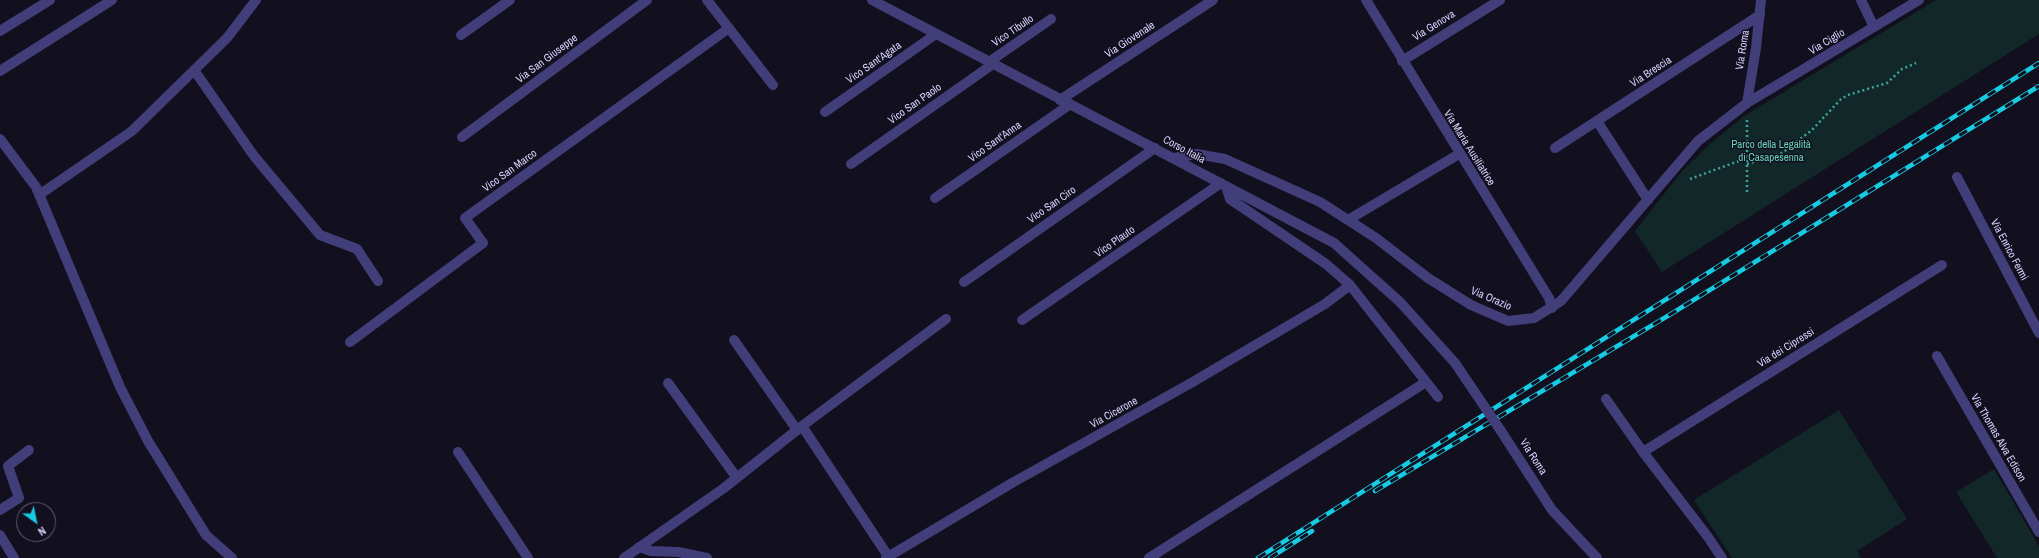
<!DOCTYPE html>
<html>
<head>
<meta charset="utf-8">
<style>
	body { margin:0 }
	#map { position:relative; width:2039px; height:558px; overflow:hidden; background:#120f1f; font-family:"Archivo Narrow",sans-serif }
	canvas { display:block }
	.north { position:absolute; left:16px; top:502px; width:40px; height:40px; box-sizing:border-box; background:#120f1f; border:1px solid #605d77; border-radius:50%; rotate:147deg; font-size:11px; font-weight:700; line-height:16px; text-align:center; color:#d6d1fb }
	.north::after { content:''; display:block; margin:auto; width:14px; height:18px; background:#16cbe2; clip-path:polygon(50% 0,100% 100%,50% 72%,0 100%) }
</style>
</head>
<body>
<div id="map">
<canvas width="2039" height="558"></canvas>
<div class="north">N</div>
</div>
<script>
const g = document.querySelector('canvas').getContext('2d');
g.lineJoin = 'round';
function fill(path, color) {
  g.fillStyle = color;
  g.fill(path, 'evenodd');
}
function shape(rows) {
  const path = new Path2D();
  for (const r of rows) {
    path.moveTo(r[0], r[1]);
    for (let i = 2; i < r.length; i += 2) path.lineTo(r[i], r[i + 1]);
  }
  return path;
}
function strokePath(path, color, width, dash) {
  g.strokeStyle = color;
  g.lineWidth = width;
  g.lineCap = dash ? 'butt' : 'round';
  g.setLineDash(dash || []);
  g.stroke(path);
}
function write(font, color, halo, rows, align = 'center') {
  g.font = font + ' "Archivo Narrow",sans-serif';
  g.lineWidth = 3;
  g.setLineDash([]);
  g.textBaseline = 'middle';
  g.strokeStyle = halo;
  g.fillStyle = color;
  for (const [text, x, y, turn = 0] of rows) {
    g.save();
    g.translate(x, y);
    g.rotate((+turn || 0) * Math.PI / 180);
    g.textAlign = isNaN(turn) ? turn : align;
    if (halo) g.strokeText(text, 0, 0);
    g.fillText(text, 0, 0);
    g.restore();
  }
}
const green = shape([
	[1936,0,2039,0,2039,34,1662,272,1635,231,1682,171,1711,143,1744,116],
	[1839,410,1907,519,1857,551,1861,558,1732,558,1694,500],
	[1994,469,2039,546,2039,558,1997,558,1956,492]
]);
const path = shape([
	[1747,120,1747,195],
	[1747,164,1782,153,1812,130,1841,99,1848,95,1887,83,1902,69,1916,63],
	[1690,179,1747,158]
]);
const minor = shape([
	[707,0,773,85],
	[872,0,1334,243,1400,302,1455,363],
	[1366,0,1549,298,1552,308],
	[1861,0,1874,27],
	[0,31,50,0],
	[461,35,510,0],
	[1402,61,1500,0],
	[989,62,1051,19],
	[194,70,254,156,320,235,357,249,378,281],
	[0,71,112,0],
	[1060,100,1213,0],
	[1747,103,1756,48,1761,0],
	[825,112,936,34],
	[1597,121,1648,200],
	[462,137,647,0],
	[0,139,36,187,120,387,148,441,206,535,232,558],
	[1555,148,1760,15],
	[1174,158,1197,154,1225,159,1320,202,1376,238,1428,278,1471,305,1508,321,1534,318,1561,301,1698,141,1747,103,1919,0],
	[851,164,993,64],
	[1957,177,2039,333],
	[1226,186,1230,199,1326,264,1350,285,1438,397],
	[39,195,132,131,227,38,256,0],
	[935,198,1069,105],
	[1348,220,1459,154],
	[964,282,1155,148],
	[1022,320,1221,183],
	[734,340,797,430],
	[350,342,483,243,465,218,729,28],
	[1937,356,2039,532],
	[668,383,737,478],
	[1606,399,1643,452,1708,537,1722,558],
	[802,426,888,556],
	[1501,431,1552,510,1597,558],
	[458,452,528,558],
	[1643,452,1942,265],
	[0,510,19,498,8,466,29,450],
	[0,535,14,558],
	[639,547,651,551,678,552,707,558],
	[624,558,724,488,802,426,946,319],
	[886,558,1012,483,1191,383,1325,304,1350,285],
	[1149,558,1426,382]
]);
const rail = shape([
	[1375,491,1671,314,2039,86],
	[1258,558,2039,63],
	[1270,558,1312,531]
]);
const minorBridge = shape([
	[1455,363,1501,431]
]);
const streetNames = [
	["Via Genova",1434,26,-32],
	["Vico Tibullo",1013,31,-34],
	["Via Giovenale",1130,40,-33],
	["Via Ciglio",1827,42,-31],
	["Via Roma",1743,50,-81],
	["Via San Giuseppe",547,59,-37],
	["Vico Sant'Agata",874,63,-35],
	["Via Brescia",1651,72,-33],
	["Vico San Paolo",915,104,-35],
	["Vico Sant'Anna",995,142,-35],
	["Via Maria Ausiliatrice",1469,148,58],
	["Corso Italia",1184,150,28],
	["Vico San Marco",510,171,-36],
	["Vico San Ciro",1052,205,-35],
	["Vico Plauto",1115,242,-35],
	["Via Enrico Fermi",2009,250,62],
	["Via Orazio",1491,299,23],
	["Via dei Cipressi",1786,348,-32],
	["Via Cicerone",1114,413,-29],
	["Via Thomas Alva Edison",1998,438,60],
	["Via Roma",1533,457,57]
];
const parkNames = [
	["Parco della Legalità",1771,145],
	["di Casapesenna",1771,158]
];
fill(green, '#122828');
strokePath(path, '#39a6a1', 2.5, [2, 3]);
strokePath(minor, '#413e79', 10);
strokePath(rail, '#16cbe2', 4.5);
strokePath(rail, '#120f1f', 3, [9]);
strokePath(minorBridge, '#413e79', 10);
write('11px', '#d6d1fb', '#120f1f', streetNames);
write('11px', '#65d3b9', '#120f1f', parkNames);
</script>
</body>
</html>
